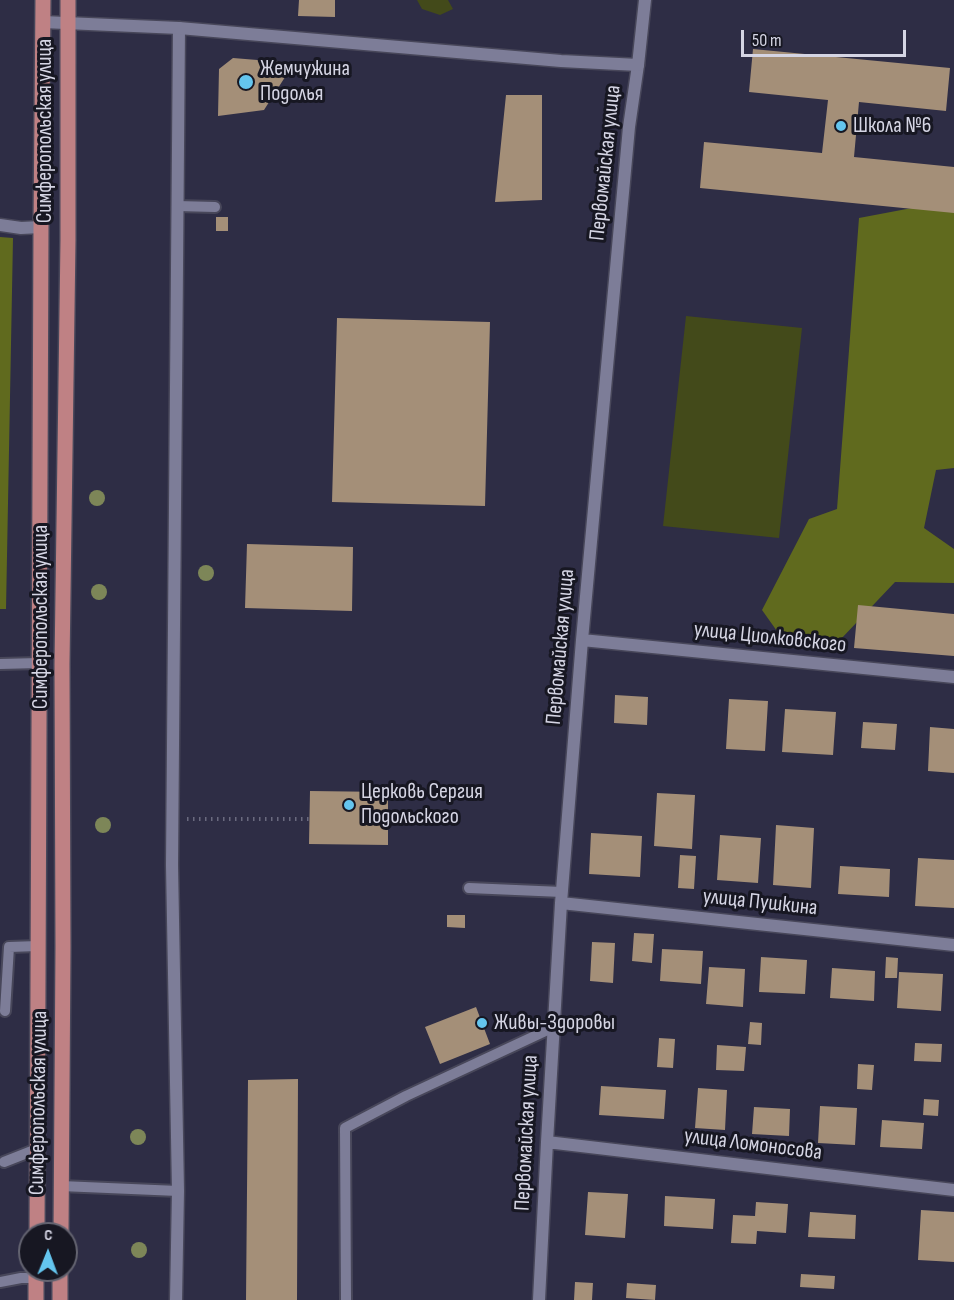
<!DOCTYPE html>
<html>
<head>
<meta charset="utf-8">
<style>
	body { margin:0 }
	#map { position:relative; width:954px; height:1300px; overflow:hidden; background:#2e2d45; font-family:"Sofia Sans Condensed",sans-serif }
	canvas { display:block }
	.north { position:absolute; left:18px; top:1222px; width:60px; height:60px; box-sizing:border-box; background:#171722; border:2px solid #636370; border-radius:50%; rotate:1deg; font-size:16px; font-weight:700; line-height:24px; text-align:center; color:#d5d5e4 }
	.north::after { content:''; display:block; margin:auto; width:21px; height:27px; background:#64c5ee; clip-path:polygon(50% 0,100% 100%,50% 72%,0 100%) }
	.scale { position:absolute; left:741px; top:30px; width:165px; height:27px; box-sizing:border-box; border:3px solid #d5d5e4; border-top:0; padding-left:8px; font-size:18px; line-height:21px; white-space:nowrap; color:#d5d5e4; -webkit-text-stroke:4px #171722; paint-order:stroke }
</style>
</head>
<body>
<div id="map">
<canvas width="954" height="1300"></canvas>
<div class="north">С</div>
<div class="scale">50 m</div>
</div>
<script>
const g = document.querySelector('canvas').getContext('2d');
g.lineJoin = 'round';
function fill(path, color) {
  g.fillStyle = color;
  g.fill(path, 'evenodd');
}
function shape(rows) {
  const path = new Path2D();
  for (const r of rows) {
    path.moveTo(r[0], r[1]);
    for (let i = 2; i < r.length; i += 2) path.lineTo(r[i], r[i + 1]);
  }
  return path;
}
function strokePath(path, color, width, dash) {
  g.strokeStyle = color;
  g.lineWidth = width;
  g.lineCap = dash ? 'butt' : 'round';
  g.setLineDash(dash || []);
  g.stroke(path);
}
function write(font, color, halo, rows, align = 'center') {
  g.font = font + ' "Sofia Sans Condensed",sans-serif';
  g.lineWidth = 6;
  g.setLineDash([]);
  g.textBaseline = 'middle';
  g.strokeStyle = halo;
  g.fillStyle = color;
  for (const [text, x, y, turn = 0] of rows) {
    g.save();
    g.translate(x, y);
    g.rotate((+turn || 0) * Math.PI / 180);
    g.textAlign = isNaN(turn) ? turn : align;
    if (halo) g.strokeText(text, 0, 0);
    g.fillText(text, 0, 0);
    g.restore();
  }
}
const green = shape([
	[417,0,448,0,453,9,440,15,422,9],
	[686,316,802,328,779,538,663,526]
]);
const forest = shape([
	[954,200,954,468,936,470,924,528,954,549,954,583,895,582,840,640,789,648,762,610,809,519,837,509,859,218],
	[0,237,13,238,6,609,0,609]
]);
const building = shape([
	[299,0,335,0,335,17,298,16],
	[753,49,950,68,946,111,859,102,854,157,954,167,954,213,700,188,704,142,822,153,828,100,749,92],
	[233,58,294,63,264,110,218,116,219,69],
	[506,95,542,95,542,200,495,202],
	[216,217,228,217,228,231,216,231],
	[337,318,490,322,485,506,332,502],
	[247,544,353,547,352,611,245,608],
	[858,605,954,614,954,656,854,648],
	[615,695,648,697,647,725,614,723],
	[729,699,768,701,765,751,726,749],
	[785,709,836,712,833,755,782,752],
	[863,722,897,724,895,750,861,748],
	[930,727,954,729,954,773,928,771],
	[310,791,388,792,388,845,309,844],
	[657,793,695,795,692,849,654,846],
	[776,825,814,828,811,888,773,885],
	[591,833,642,836,640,877,589,874],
	[720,835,761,838,758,883,717,880],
	[680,855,696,856,694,889,678,888],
	[918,858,954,860,954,908,915,906],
	[840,866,890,869,889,897,838,894],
	[447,915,465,915,465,928,447,927],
	[634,933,654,934,652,963,632,961],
	[592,942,615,943,613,983,590,981],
	[662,949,703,951,701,984,660,981],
	[761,957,807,960,805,994,759,992],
	[886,957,898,958,897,978,885,978],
	[709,967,745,969,743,1007,706,1004],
	[832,968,875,971,874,1001,830,998],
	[899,972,943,974,941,1011,897,1008],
	[476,1007,490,1044,440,1064,425,1027],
	[750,1022,762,1023,761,1045,748,1044],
	[659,1038,675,1039,673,1068,657,1067],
	[915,1043,942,1044,941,1062,914,1061],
	[717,1045,746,1047,744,1071,716,1070],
	[858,1064,874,1065,872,1090,857,1089],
	[298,1079,297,1300,246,1300,248,1080],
	[601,1086,666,1090,664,1119,599,1115],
	[698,1088,727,1090,725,1130,695,1128],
	[924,1099,939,1100,938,1116,923,1115],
	[820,1106,857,1108,855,1145,818,1143],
	[754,1107,790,1109,789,1136,752,1134],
	[882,1120,924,1123,922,1149,880,1147],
	[588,1192,628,1194,625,1238,585,1235],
	[665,1196,715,1199,713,1229,664,1226],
	[756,1202,788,1204,786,1233,757,1231,756,1244,731,1243,733,1215,755,1216],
	[921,1210,954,1212,954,1262,918,1260],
	[810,1212,856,1215,855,1239,808,1237],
	[801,1274,835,1276,834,1289,800,1287],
	[575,1282,593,1283,592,1300,574,1300],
	[627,1283,656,1285,655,1300,626,1298]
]);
const path = shape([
	[187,819,309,819]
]);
const service = shape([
	[177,206,215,207],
	[0,664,39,663],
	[469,888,562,892],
	[5,1011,9,947,38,946],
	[4,1162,37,1149],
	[61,1186,178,1191],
	[0,1282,21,1278,36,1278],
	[346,1300,345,1128,406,1096,554,1027]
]);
const minor = shape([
	[0,225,21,228,41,227],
	[582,640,954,677],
	[561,903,954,945],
	[547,1142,954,1190],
	[176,1300,178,1191,172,865,179,28],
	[539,1300,547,1142,561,903,582,640,629,127,638,65]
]);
const tertiary = shape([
	[43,22,179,28,561,61,638,65,645,0]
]);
const primary = shape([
	[37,1234,41,227,43,0],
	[61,1234,63,947,62,664,68,240,68,0],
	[36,1300,36,1270],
	[60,1300,60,1270]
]);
const trees = [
	[97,498],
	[206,573],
	[99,592],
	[103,825],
	[138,1137],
	[139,1250]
];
const markers = [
	[246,82,8,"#64c5ee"],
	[841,126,6,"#64c5ee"],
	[349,805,6,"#64c5ee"],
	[482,1023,6,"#64c5ee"]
];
const poiNames = [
	["Жемчужина",260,69],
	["Подолья",260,94],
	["Школа №6",853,126],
	["Церковь Сергия",361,792],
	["Подольского",361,817],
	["Живы-Здоровы",494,1023]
];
const streetNames = [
	["Симферопольская улица",45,131,-90],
	["Первомайская улица",606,163,-84],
	["Симферопольская улица",41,617,-90],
	["улица Циолковского",770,638,6],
	["Первомайская улица",561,647,-85],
	["улица Пушкина",760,903,6],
	["Симферопольская улица",39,1103,-89],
	["Первомайская улица",527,1133,-87],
	["улица Ломоносова",753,1145,7]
];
fill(green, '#434a1a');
fill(forest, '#606a1e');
fill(building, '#a48f78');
strokePath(service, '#48475a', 14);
strokePath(minor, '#48475a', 15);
strokePath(tertiary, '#48475a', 15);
strokePath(primary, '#48475a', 18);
strokePath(path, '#6a6a7f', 4, [1.5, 4.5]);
strokePath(service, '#7d7d98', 10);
strokePath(minor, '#7d7d98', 12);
strokePath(tertiary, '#7d7d98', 12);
strokePath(primary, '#bf8184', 15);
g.fillStyle = '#7d8658';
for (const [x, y] of trees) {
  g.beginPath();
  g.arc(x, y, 8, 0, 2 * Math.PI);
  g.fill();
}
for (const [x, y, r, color] of markers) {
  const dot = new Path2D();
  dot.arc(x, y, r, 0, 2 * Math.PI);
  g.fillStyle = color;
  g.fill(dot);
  strokePath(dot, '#171722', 2);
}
write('22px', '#d5d5e4', '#171722', poiNames, 'left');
write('22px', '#d5d5e4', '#171722', streetNames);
</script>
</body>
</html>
